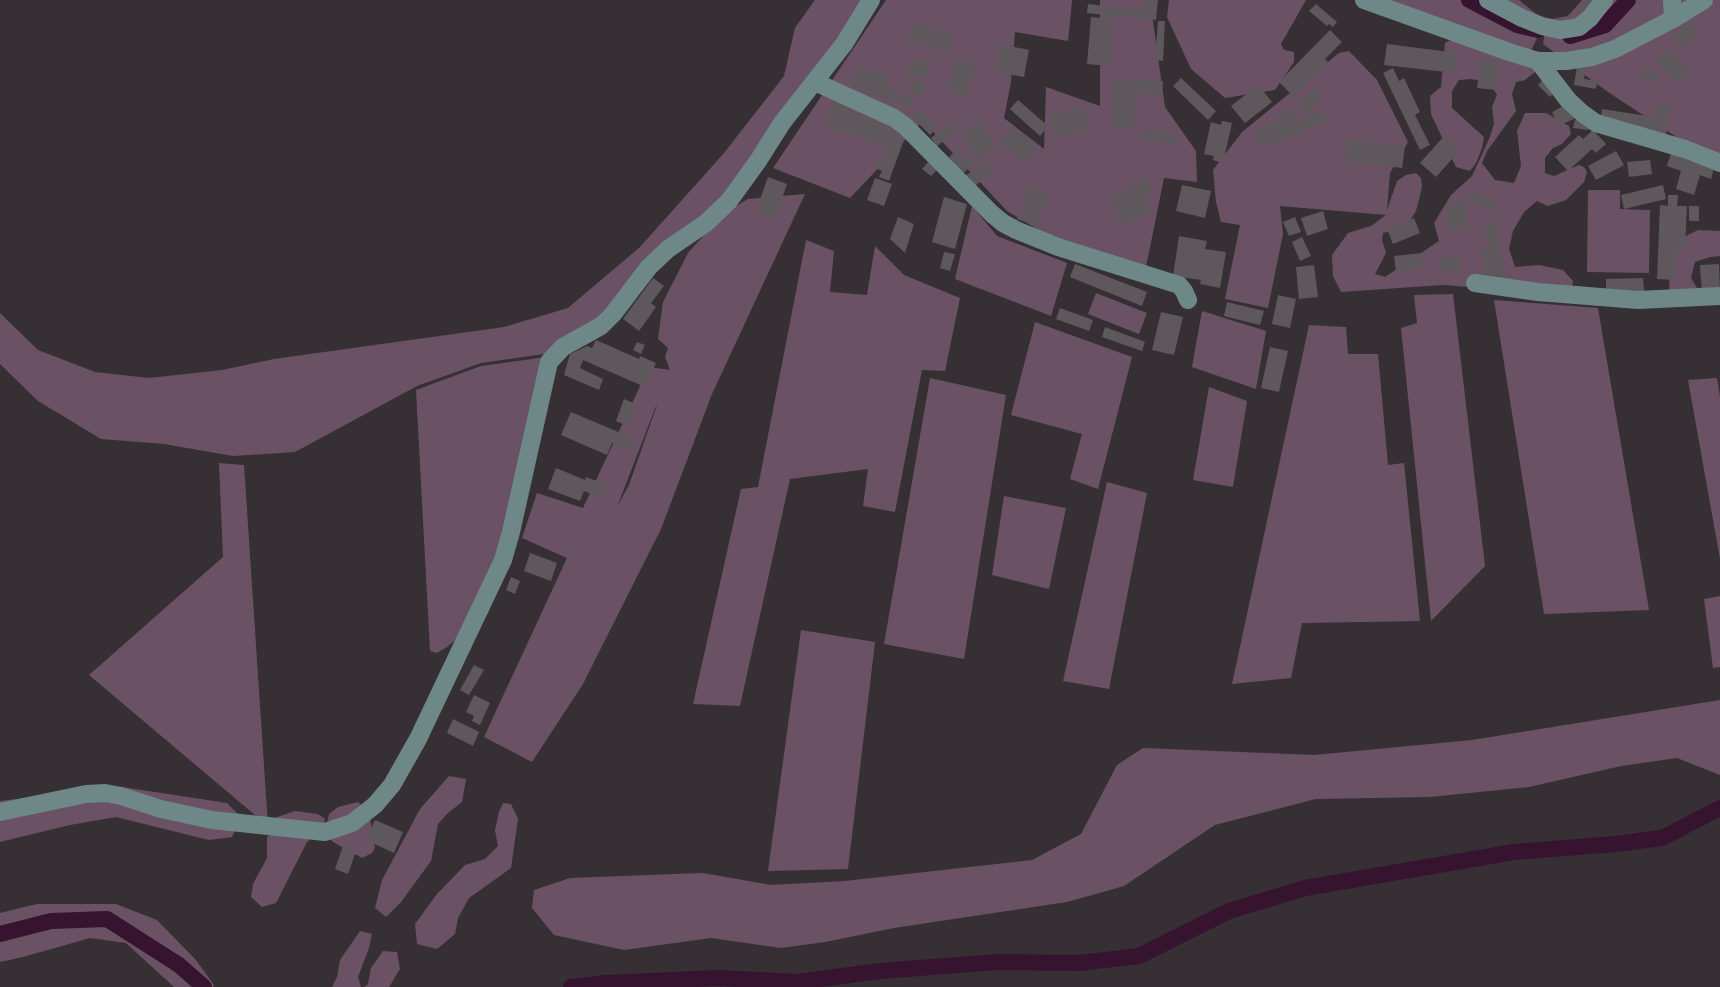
<!DOCTYPE html>
<html>
<head>
<meta charset="utf-8">
<style>
	body { margin:0 }
	canvas { display:block; background:#362f34 }
</style>
</head>
<body>
<canvas width="1720" height="987"></canvas>
<script>
const g = document.querySelector('canvas').getContext('2d');
g.lineJoin = 'round';
function fill(path, color) {
  g.fillStyle = color;
  g.fill(path, 'evenodd');
}
function shape(rows) {
  const path = new Path2D();
  for (const r of rows) {
    path.moveTo(r[0], r[1]);
    for (let i = 2; i < r.length; i += 2) path.lineTo(r[i], r[i + 1]);
  }
  return path;
}
function strokePath(path, color, width, dash) {
  g.strokeStyle = color;
  g.lineWidth = width;
  g.lineCap = dash ? 'butt' : 'round';
  g.setLineDash(dash || []);
  g.stroke(path);
}
const green = shape([
	[815,0,871,0,740,192,591,328,558,352,481,363,417,386,295,452,233,456,164,444,101,439,38,401,0,364,0,313,38,350,95,372,149,378,222,370,274,359,504,327,568,308,640,247,724,153,784,76,795,28],
	[886,0,1072,0,1068,41,1015,32,1011,82,1004,118,1044,149,1046,87,1100,106,1100,0,1150,0,1165,107,1196,151,1197,182,1164,178,1146,267,1064,245,1007,211,923,121,850,198,773,168],
	[1169,0,1306,0,1281,44,1284,50,1294,52,1294,62,1275,90,1225,98,1191,69,1167,17],
	[1380,0,1519,0,1535,13,1538,24,1537,38,1531,51],
	[1582,0,1686,0,1688,14,1714,0,1720,0,1720,159,1678,138,1608,92,1543,44,1547,20,1568,16],
	[1455,38,1533,61,1535,72,1525,80,1516,82,1512,94,1516,111,1487,151,1482,163,1495,180,1514,183,1521,166,1517,131,1525,113,1546,113,1569,126,1571,134,1562,144,1553,148,1545,158,1545,173,1554,176,1579,165,1584,167,1587,172,1584,182,1566,200,1548,206,1537,201,1524,212,1513,231,1509,249,1515,267,1539,265,1563,270,1573,281,1571,294,1442,285,1341,292,1333,276,1332,255,1348,233,1371,226,1386,215,1280,206,1283,234,1268,308,1225,299,1240,225,1221,222,1216,202,1213,170,1242,132,1339,53,1349,51,1377,80,1408,142,1390,173,1387,210,1397,181,1406,175,1416,173,1421,178,1422,187,1416,211,1405,228,1383,233,1382,240,1386,253,1375,274,1385,277,1439,241,1434,223,1451,195,1472,176,1489,139,1494,124,1492,107,1497,95,1489,82,1471,79,1459,80,1452,91,1452,108,1484,137,1482,148,1476,163,1470,171,1456,167,1431,114,1430,96,1441,87,1445,43],
	[1588,190,1620,190,1620,209,1650,210,1649,273,1587,272],
	[805,194,712,394,661,529,583,684,532,762,484,737,567,558,522,538,537,493,583,508,649,367,670,370,665,357,668,348,658,339,663,302,688,253,724,213,748,199],
	[657,405,629,485,617,507,656,406],
	[972,206,997,236,1067,263,1051,316,955,279],
	[1698,230,1720,231,1720,256,1710,257,1695,262,1691,278,1697,288,1720,287,1720,301,1669,292,1670,267,1678,240],
	[806,240,834,251,830,292,867,295,875,246,904,275,960,298,945,371,922,370,895,512,863,506,868,469,790,479,740,706,693,704,741,489,758,487],
	[1096,293,1147,313,1139,334,1088,314],
	[1453,294,1485,566,1431,621,1401,328,1417,323,1414,295],
	[1494,300,1598,308,1649,610,1544,614],
	[1202,311,1266,331,1256,389,1192,367],
	[1035,322,1132,357,1098,489,1070,479,1082,434,1011,415],
	[1309,325,1346,327,1348,354,1378,354,1388,465,1404,463,1420,621,1302,623,1291,678,1232,684],
	[554,356,548,406,488,614,447,647,437,653,430,651,416,390,481,366],
	[930,378,1006,395,964,659,884,644],
	[1717,378,1720,397,1720,559,1688,380],
	[1209,387,1247,401,1233,487,1193,480],
	[219,463,244,465,268,826,89,675,223,557],
	[1107,482,1147,493,1109,689,1063,681],
	[1004,496,1066,508,1049,589,992,575],
	[1720,596,1720,667,1713,668,1704,599],
	[801,630,875,642,848,869,768,871],
	[1720,700,1720,775,1677,758,1621,766,1529,787,1430,797,1316,799,1215,825,1124,886,1067,902,894,928,825,942,781,948,711,938,624,950,554,935,532,908,534,890,570,878,703,873,771,885,845,881,1032,860,1081,834,1117,765,1143,748,1314,755,1472,740],
	[449,776,466,779,462,802,448,813,438,824,431,861,401,902,386,917,375,908,382,880,420,809],
	[122,787,227,803,241,817,232,837,209,840,116,817,70,825,0,842,0,801],
	[358,802,369,812,375,848,372,853,362,858,333,842,325,834,329,814,338,807],
	[503,803,511,804,518,819,511,868,469,898,458,918,455,934,437,949,417,944,415,924,437,894,465,865,485,859,498,846,495,830,499,812],
	[295,811,318,814,325,819,323,829,307,842,276,903,262,907,251,897,253,884,267,858,267,838,277,817],
	[37,904,116,904,157,920,196,960,214,985,213,987,174,987,126,943,90,938,23,957,0,962,0,913],
	[360,931,372,934,369,948,358,977,361,987,332,987,337,977,340,960],
	[383,951,397,952,400,969,389,987,364,987,368,984,371,968]
]);
const canal = shape([
	[1469,0,1517,25,1538,30],
	[1570,36,1605,25,1628,0],
	[0,934,51,921,107,919,179,965,204,987],
	[571,987,605,983,718,978,797,982,880,971,998,962,1079,963,1139,956,1229,911,1305,888,1514,852,1616,844,1662,838,1720,808]
]);
const building = shape([
	[1143,0,1158,0,1156,20,1087,13,1088,4,1142,10],
	[1585,0,1603,0,1587,19,1577,10],
	[1316,4,1337,22,1333,27,1329,24,1327,26,1309,11],
	[1091,17,1114,19,1110,66,1087,64],
	[913,21,954,36,947,53,907,39],
	[1158,21,1165,21,1163,61,1155,60],
	[1687,21,1699,31,1684,49,1672,39],
	[1330,30,1342,42,1325,59,1328,62,1294,97,1279,82],
	[1000,44,1029,50,1024,77,995,72],
	[1387,44,1457,53,1455,73,1384,65],
	[1667,48,1691,70,1678,84,1654,61],
	[1481,57,1500,60,1496,90,1477,88],
	[956,58,976,64,967,96,947,90],
	[908,59,930,61,928,77,906,75],
	[860,66,891,78,887,88,897,92,893,103,851,86],
	[1577,67,1586,68,1584,79,1597,81,1596,89,1574,85],
	[1645,67,1661,73,1657,84,1641,78],
	[1393,68,1399,81,1404,78,1420,112,1415,115,1430,145,1420,150,1383,73],
	[1545,77,1557,89,1550,97,1538,85],
	[1114,78,1163,81,1162,95,1136,93,1134,130,1111,129],
	[1181,78,1216,111,1208,120,1173,86],
	[919,79,927,89,917,97,909,87],
	[1258,85,1272,102,1245,123,1231,106],
	[1312,88,1322,100,1307,113,1297,102],
	[906,92,913,103,903,109,896,99],
	[835,98,850,104,847,111,906,134,889,181,879,177,882,171,875,168,879,155,885,157,888,148,840,129,839,133,824,127],
	[1018,100,1048,126,1040,136,1010,109],
	[1656,102,1671,104,1666,136,1600,121,1602,109,1654,117],
	[1567,104,1574,119,1558,126,1552,112],
	[1083,105,1091,128,1056,139,1049,116],
	[1290,107,1297,121,1322,110,1327,120,1261,150,1253,133,1279,121,1275,114],
	[918,108,937,127,930,135,911,116],
	[1575,120,1590,122,1588,130,1573,128],
	[978,121,997,147,979,160,960,133],
	[1222,121,1232,123,1223,163,1213,160,1214,156,1204,154,1211,122,1221,125],
	[952,122,958,130,937,146,931,138],
	[1012,127,1037,148,1025,163,1000,142],
	[1144,129,1179,135,1177,145,1142,138],
	[1593,130,1606,144,1596,153,1592,149,1568,171,1555,157,1579,135,1583,139],
	[1444,136,1460,150,1436,177,1420,163],
	[1347,139,1405,146,1402,168,1345,161],
	[958,149,966,159,971,155,976,162,962,174,949,157],
	[1672,150,1715,164,1711,179,1700,175,1694,195,1676,189,1681,171,1667,166],
	[1616,151,1624,165,1596,180,1588,166],
	[987,160,995,171,973,187,965,176],
	[1650,160,1652,174,1629,177,1627,162],
	[928,162,937,170,931,176,922,169],
	[768,177,787,184,775,219,756,211],
	[875,178,892,184,884,206,867,200],
	[1146,179,1152,190,1144,195,1152,211,1124,226,1109,198],
	[1029,184,1049,191,1037,226,1017,219],
	[1182,185,1211,191,1205,218,1176,211],
	[1663,185,1666,199,1624,209,1621,195],
	[1472,191,1497,199,1493,210,1468,202],
	[1668,195,1678,195,1677,206,1687,206,1685,249,1677,249,1675,280,1657,279,1660,205,1668,206],
	[944,197,967,204,955,249,932,242],
	[1464,201,1469,227,1450,231,1445,205],
	[1689,206,1699,206,1699,221,1689,221],
	[1323,211,1328,229,1307,236,1301,218],
	[898,217,914,224,905,253,890,239],
	[1295,217,1301,232,1289,236,1283,222],
	[1414,218,1420,233,1393,244,1387,229],
	[1496,220,1505,279,1486,282,1481,247,1488,246,1484,222],
	[1179,236,1207,241,1205,249,1226,252,1220,288,1200,284,1201,280,1173,276],
	[1302,237,1311,256,1300,261,1292,242],
	[944,252,955,254,950,271,940,268],
	[1422,253,1423,269,1396,271,1394,256],
	[1460,257,1460,270,1440,271,1439,258],
	[1075,264,1147,292,1142,306,1070,277],
	[1719,264,1720,293,1702,294,1700,265],
	[1314,265,1318,297,1299,299,1296,267],
	[653,278,664,286,651,303,656,307,639,331,623,319],
	[1643,278,1644,291,1606,293,1606,279],
	[1278,295,1296,299,1290,328,1272,324],
	[1227,302,1264,311,1260,325,1224,316],
	[1060,308,1093,320,1089,331,1056,319],
	[1161,312,1183,317,1174,355,1152,350],
	[1105,327,1145,342,1142,351,1102,337],
	[596,340,639,359,640,356,656,363,645,387,583,360,580,368,603,379,599,390,564,375,570,354,587,346,592,348],
	[637,342,645,345,641,354,633,350],
	[1270,347,1288,351,1279,392,1261,388],
	[624,399,636,404,628,426,616,421],
	[571,412,635,439,630,451,612,443,607,455,561,435],
	[556,468,585,480,586,477,607,485,602,498,584,491,580,501,548,489],
	[530,553,557,563,551,581,524,571],
	[511,577,520,581,515,594,506,590],
	[474,665,484,670,469,695,460,690],
	[474,695,490,703,480,725,472,721,474,716,466,712],
	[453,719,479,732,473,746,447,733],
	[375,820,403,832,394,853,366,840],
	[343,846,356,851,348,874,335,869]
]);
const minor = shape([
	[1364,0,1512,53,1538,61,1566,61,1592,57,1615,49,1673,19,1704,0],
	[1488,0,1522,18,1542,26,1560,30,1579,27,1590,18,1604,0],
	[1672,0,1673,19],
	[1538,61,1568,100,1582,113,1596,123,1685,149,1720,163],
	[815,82,894,118,905,126,992,214,1003,223,1016,230,1058,247,1179,285,1184,291,1188,300],
	[1475,283,1538,292,1638,300,1720,296],
	[0,812,86,794,105,793,121,796,161,809,212,820,325,832,352,823,375,805,392,785,418,739,503,560,511,532,549,362,563,347,601,326,613,314,649,267,668,249,706,223,729,201,758,161,782,123,844,44,871,0]
]);
fill(green, '#6a5264');
strokePath(canal, '#36142f', 16);
fill(building, '#5e575c');
strokePath(minor, '#6d8887', 18);
</script>
</body>
</html>
